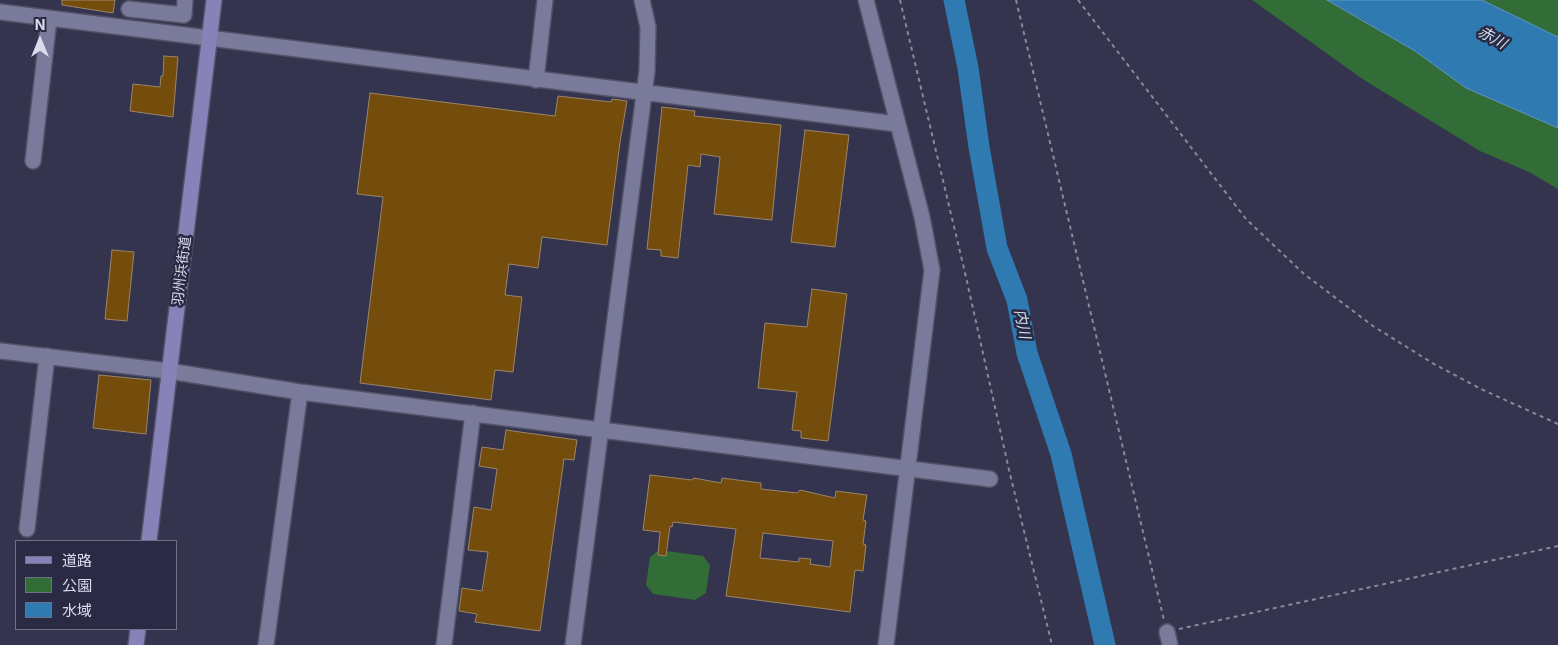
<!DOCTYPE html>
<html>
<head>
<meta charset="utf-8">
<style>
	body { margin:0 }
	#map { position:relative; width:1558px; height:645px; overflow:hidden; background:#34344f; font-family:Inter,"Noto Sans JP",sans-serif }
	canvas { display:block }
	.legend { position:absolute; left:15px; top:540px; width:162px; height:90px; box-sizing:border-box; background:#2a2a44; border:1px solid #707188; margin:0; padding:6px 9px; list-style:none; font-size:15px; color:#dadced }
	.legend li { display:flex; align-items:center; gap:10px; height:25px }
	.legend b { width:25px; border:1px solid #707188 }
	.north { position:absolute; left:15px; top:15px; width:50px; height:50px; -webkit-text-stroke:4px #2a2a44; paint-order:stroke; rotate:0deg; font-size:14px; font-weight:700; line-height:20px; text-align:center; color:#dadced }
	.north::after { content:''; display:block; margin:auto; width:18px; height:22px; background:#dadced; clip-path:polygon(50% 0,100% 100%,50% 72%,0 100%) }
</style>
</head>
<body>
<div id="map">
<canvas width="1558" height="645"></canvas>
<ul class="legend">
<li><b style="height:6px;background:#8782b8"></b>道路</li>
<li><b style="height:14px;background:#326c37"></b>公園</li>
<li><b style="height:14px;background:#2e7ab1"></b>水域</li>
</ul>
<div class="north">N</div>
</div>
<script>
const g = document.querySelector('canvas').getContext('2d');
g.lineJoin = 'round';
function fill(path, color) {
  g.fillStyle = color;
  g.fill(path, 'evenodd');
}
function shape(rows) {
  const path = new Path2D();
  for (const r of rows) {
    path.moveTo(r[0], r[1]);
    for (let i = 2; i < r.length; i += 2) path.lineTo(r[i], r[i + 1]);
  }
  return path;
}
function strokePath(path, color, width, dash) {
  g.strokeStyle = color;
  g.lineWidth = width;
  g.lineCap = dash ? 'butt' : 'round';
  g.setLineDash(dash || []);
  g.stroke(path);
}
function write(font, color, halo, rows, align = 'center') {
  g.font = font + ' Inter,"Noto Sans JP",sans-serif';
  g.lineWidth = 5;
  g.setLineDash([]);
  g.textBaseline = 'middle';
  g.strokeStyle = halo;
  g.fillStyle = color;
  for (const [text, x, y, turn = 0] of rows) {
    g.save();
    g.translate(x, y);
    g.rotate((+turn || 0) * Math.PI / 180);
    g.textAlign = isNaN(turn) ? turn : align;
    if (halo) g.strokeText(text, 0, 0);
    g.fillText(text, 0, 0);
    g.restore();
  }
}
const green = shape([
	[1252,0,1327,0,1415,51,1466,88,1558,128,1558,189,1529,172,1480,151,1364,80],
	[1482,0,1558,0,1558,37,1515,16],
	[659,550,703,556,710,565,706,593,695,600,653,594,646,585,650,557]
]);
const water = shape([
	[1327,0,1482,0,1558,37,1558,128,1466,88,1415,51,1327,0]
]);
const river = shape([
	[954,0,968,68,979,147,997,248,1017,300,1027,353,1061,454,1105,645]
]);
const building = shape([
	[62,0,115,0,113,13,62,5,62,0],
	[164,56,178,57,173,117,130,111,133,84,160,87,161,76,163,76,164,56],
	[370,93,555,116,558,96,611,102,612,99,627,101,620,142,607,245,542,237,538,268,509,264,505,295,522,297,513,372,495,370,491,400,360,383,383,197,357,194,370,93],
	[662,107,695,111,694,116,781,125,772,220,714,214,720,157,701,154,700,167,688,165,678,258,661,256,661,250,647,249,662,107],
	[805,130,849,135,835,247,791,242,805,130],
	[112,250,134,252,127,321,105,319,112,250],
	[812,289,847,294,828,441,801,438,801,431,792,430,797,392,758,388,765,323,807,327,812,289],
	[99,375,151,380,146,434,93,428,99,375],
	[506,430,577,440,574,460,564,459,540,631,475,622,477,614,459,611,462,588,482,591,488,552,468,550,474,507,491,510,497,469,479,466,482,447,503,450,506,430],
	[650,475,692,480,694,478,721,483,722,478,761,483,761,489,797,493,800,490,835,498,836,491,867,495,863,520,866,521,863,544,866,545,863,571,855,570,850,612,726,596,736,529,673,522,672,527,670,526,666,556,658,555,660,532,643,530,650,475],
	[763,533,833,541,830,567,810,564,811,559,799,558,799,562,760,558,763,533]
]);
const path = shape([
	[900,0,966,277,1009,470,1052,645],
	[1016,0,1164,620],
	[1078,0,1246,219,1304,274,1373,326,1434,364,1481,389,1558,424],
	[1179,629,1558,546]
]);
const minor = shape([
	[866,0,922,217,932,270,886,645],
	[129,9,184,15,185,0],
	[0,12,897,124],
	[536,80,545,0],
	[33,161,49,19],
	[0,351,169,371,300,392,990,479],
	[27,529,47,356],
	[1167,632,1170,645],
	[266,645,300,392],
	[444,645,473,413],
	[573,645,647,71,648,27,642,0]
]);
const major = shape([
	[149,541,214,0],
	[136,645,138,629]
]);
const streetNames = [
	["羽州浜街道",182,271,-83]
];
const waterNames = [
	["赤川",1492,38,29],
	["内川",1022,324,79]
];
fill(green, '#326c37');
fill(water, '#2e7ab1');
strokePath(water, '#6297c3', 1);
strokePath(river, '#2e7ab1', 21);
fill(building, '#744d0c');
strokePath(building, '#9a856a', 1);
strokePath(minor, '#515268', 18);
strokePath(major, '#515268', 18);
strokePath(path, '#88899f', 2, [4, 4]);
strokePath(minor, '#7a7b9a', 15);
strokePath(major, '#8782b8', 15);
write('14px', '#dadced', '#2a2a44', streetNames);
write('italic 15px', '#d0e2f2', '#2a2a44', waterNames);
</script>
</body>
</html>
